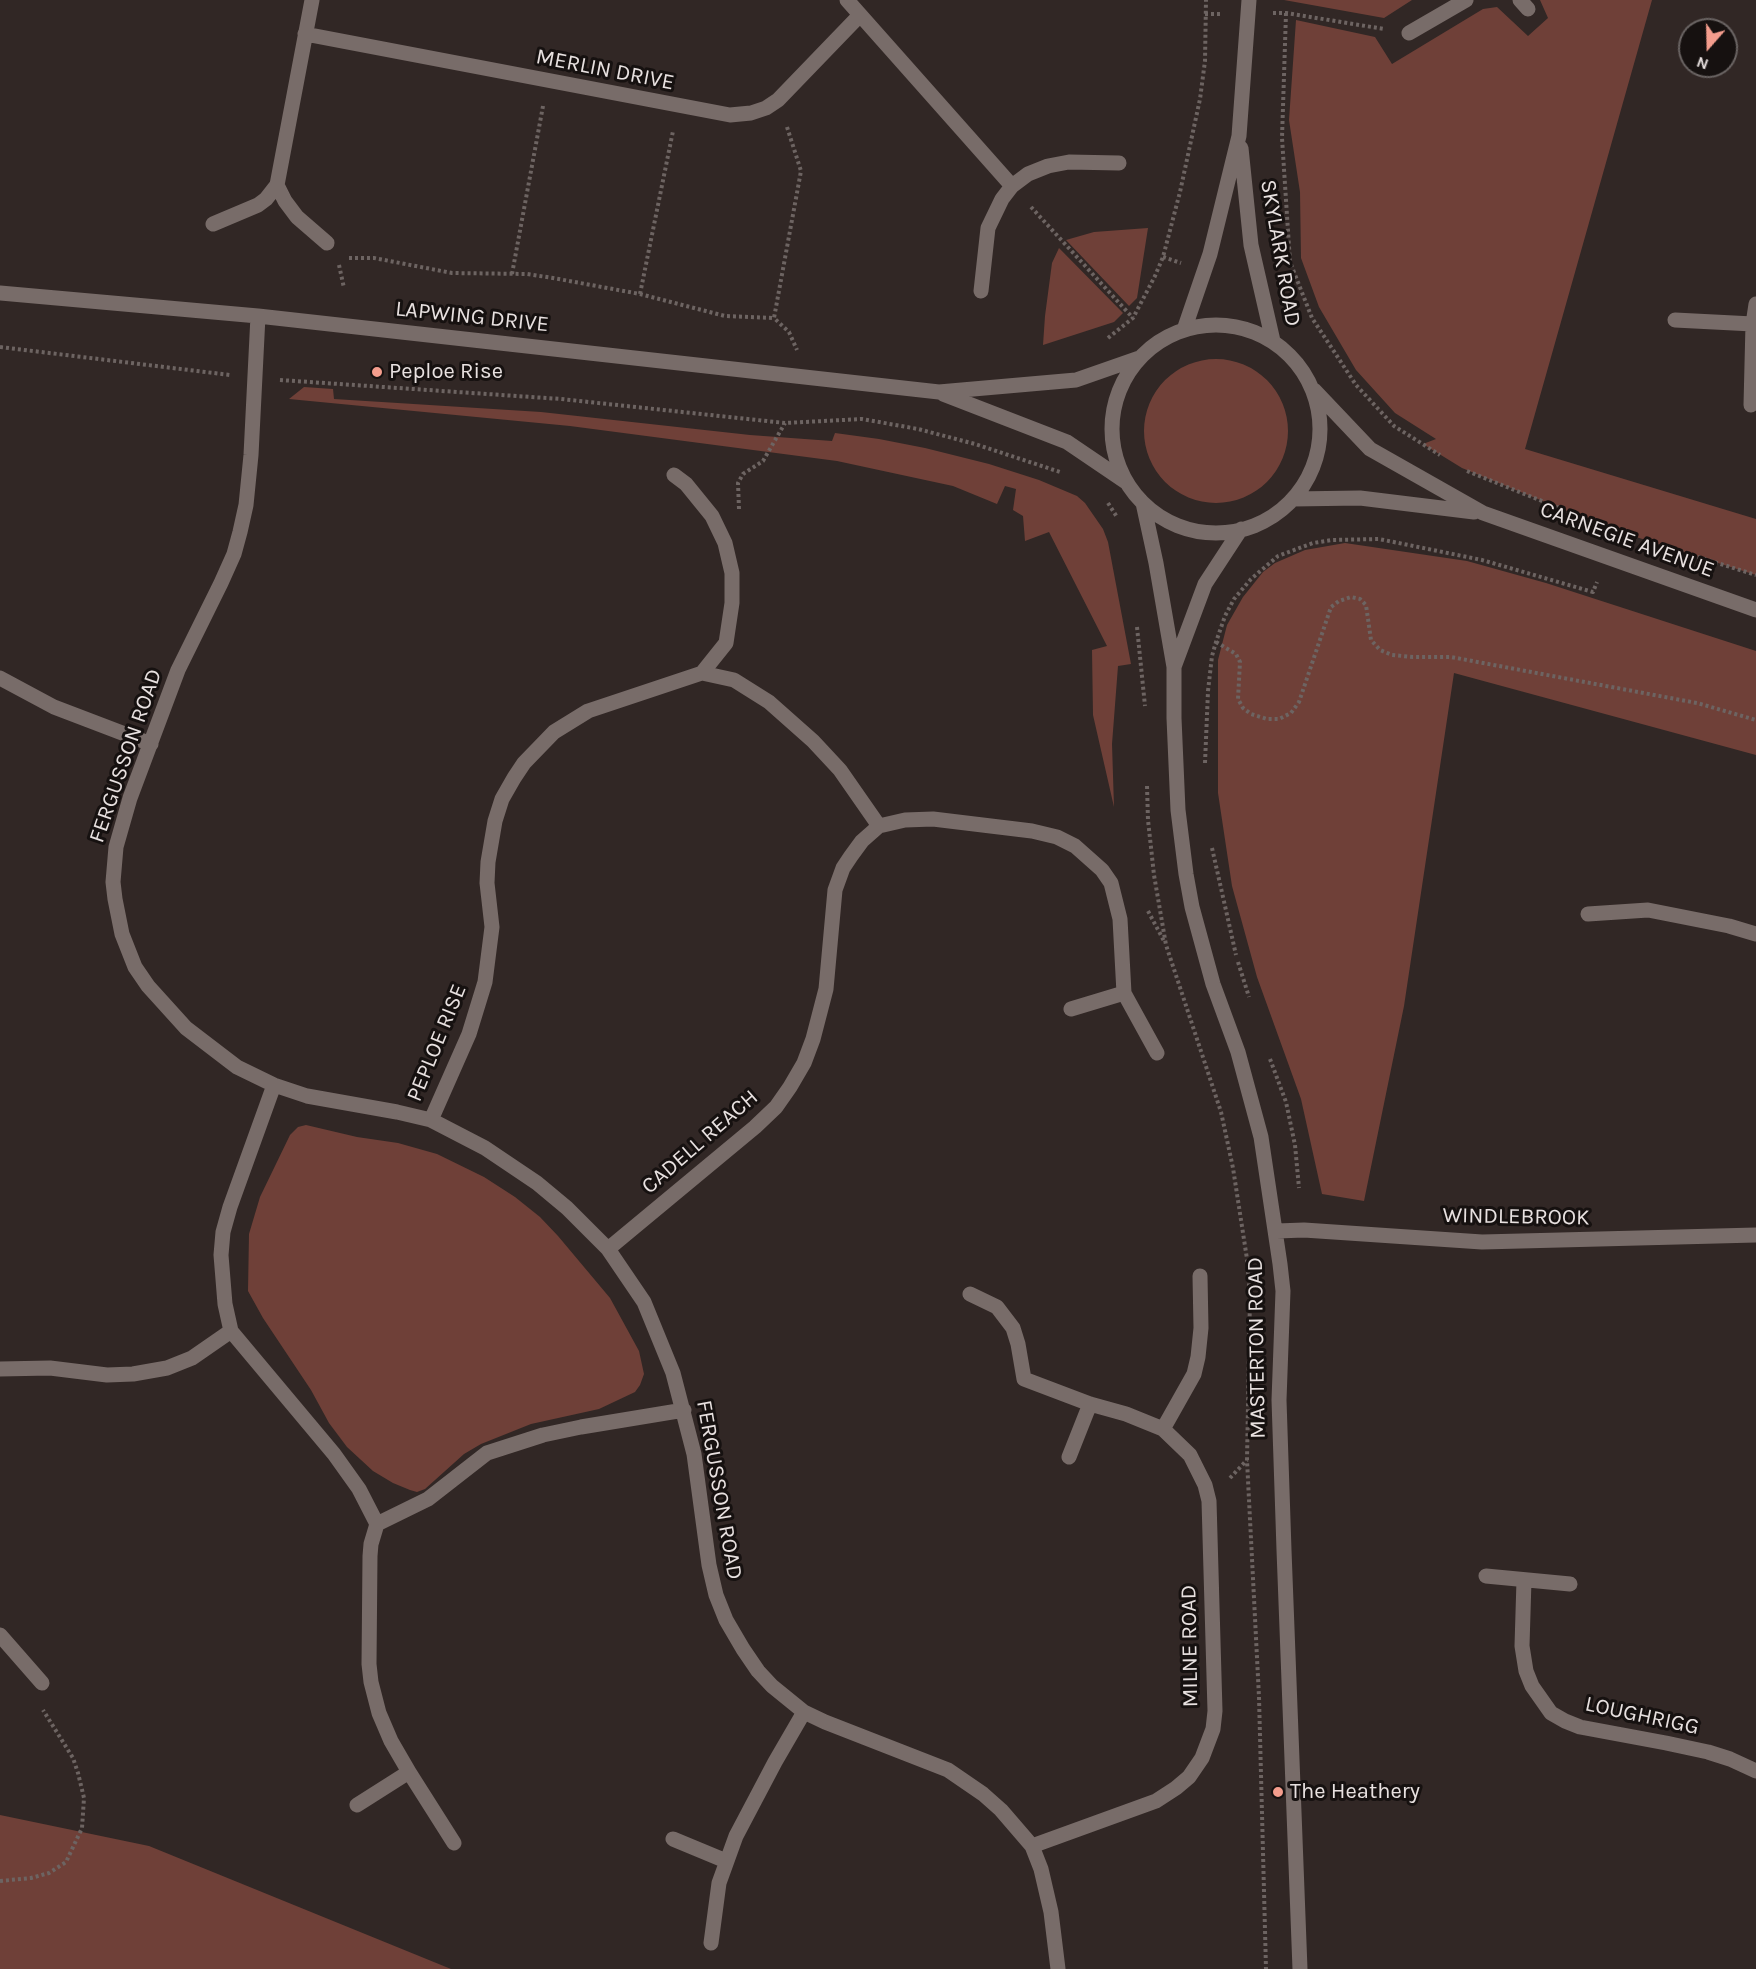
<!DOCTYPE html>
<html>
<head>
<meta charset="utf-8">
<style>
	body { margin:0 }
	#map { position:relative; width:1756px; height:1969px; overflow:hidden; background:#312725; font-family:Karla,sans-serif }
	canvas { display:block }
	.north { position:absolute; left:1678px; top:18px; width:60px; height:60px; box-sizing:border-box; background:#161110; border:2px solid #6a6463; border-radius:50%; rotate:200deg; font-size:16px; font-weight:700; line-height:24px; text-align:center; color:#e8e1e0 }
	.north::after { content:''; display:block; margin:auto; width:21px; height:27px; background:#f49d8d; clip-path:polygon(50% 0,100% 100%,50% 72%,0 100%) }
</style>
</head>
<body>
<div id="map">
<canvas width="1756" height="1969"></canvas>
<div class="north">N</div>
</div>
<script>
const g = document.querySelector('canvas').getContext('2d');
g.lineJoin = 'round';
function fill(path, color) {
  g.fillStyle = color;
  g.fill(path, 'evenodd');
}
function shape(rows) {
  const path = new Path2D();
  for (const r of rows) {
    if (r.length === 3) {
      path.moveTo(r[0] + r[2], r[1]);
      path.arc(r[0], r[1], r[2], 0, 2 * Math.PI);
      continue;
    }
    path.moveTo(r[0], r[1]);
    for (let i = 2; i < r.length; i += 2) path.lineTo(r[i], r[i + 1]);
  }
  return path;
}
function strokePath(path, color, width, dash) {
  g.strokeStyle = color;
  g.lineWidth = width;
  g.lineCap = dash ? 'butt' : 'round';
  g.setLineDash(dash || []);
  g.stroke(path);
}
function write(font, color, halo, rows, align = 'center') {
  g.font = font + ' Karla,sans-serif';
  g.lineWidth = 6;
  g.setLineDash([]);
  g.textBaseline = 'middle';
  g.strokeStyle = halo;
  g.fillStyle = color;
  for (const [text, x, y, turn = 0] of rows) {
    g.save();
    g.translate(x, y);
    g.rotate((+turn || 0) * Math.PI / 180);
    g.textAlign = isNaN(turn) ? turn : align;
    if (halo) g.strokeText(text, 0, 0);
    g.fillText(text, 0, 0);
    g.restore();
  }
}
const green = shape([
	[1284,0,1412,0,1384,18],
	[1540,0,1652,0,1525,449,1756,519,1756,575,1614,530,1462,468,1423,444,1436,439,1395,413,1356,370,1319,307,1301,258,1300,192,1289,120,1296,20,1375,37,1392,64,1483,9,1497,7,1528,36,1548,18],
	[1148,228,1137,298,1129,306,1066,240,1094,232],
	[1059,248,1123,313,1114,322,1043,345,1045,316,1052,263],
	[1216,431,72],
	[304,387,333,389,334,399,541,412,750,435,832,441,835,433,879,439,925,448,989,464,1039,480,1077,496,1085,503,1103,529,1108,542,1131,664,1118,666,1112,744,1114,807,1093,715,1092,650,1107,646,1049,532,1025,541,1023,516,1013,510,1016,489,1005,486,997,504,953,486,837,461,570,426,289,399],
	[1345,543,1467,561,1546,583,1756,651,1756,755,1454,673,1404,1006,1364,1201,1322,1194,1301,1099,1257,977,1232,886,1218,793,1218,660,1227,625,1243,597,1263,572,1275,563,1305,550],
	[306,1125,357,1137,398,1143,437,1154,484,1177,515,1197,540,1217,558,1236,610,1298,639,1351,644,1374,640,1385,635,1392,599,1409,531,1424,481,1444,464,1454,425,1489,417,1492,410,1490,393,1483,373,1471,347,1447,329,1423,311,1390,263,1318,248,1291,249,1234,260,1197,290,1135,298,1127],
	[0,1815,149,1846,451,1969,0,1969]
]);
const path = shape([
	[1273,13,1286,13,1384,29],
	[1286,13,1282,138,1290,262,1312,318,1356,385,1394,426,1440,455],
	[1205,14,1221,14],
	[787,127,801,171,774,318,789,332,797,350],
	[1031,207,1133,318],
	[1163,257,1181,263],
	[349,258,374,258,452,273,527,274,553,278,640,294,725,316,774,318],
	[339,265,344,288],
	[512,274,543,106],
	[640,294,673,131],
	[1108,338,1133,318,1155,276,1163,257,1180,192,1200,99,1205,61,1206,0],
	[0,347,230,375],
	[280,380,561,399,785,423,862,419,918,429,975,444,1060,472],
	[1467,471,1577,515],
	[1108,503,1117,517],
	[739,509,738,483,743,474,763,461,785,423],
	[1669,548,1756,575],
	[1137,627,1145,706],
	[1216,642,1236,654,1240,662,1238,699,1243,708,1251,714,1267,719,1279,719,1291,713,1299,702,1331,607,1339,601,1351,597,1360,599,1366,605,1371,640,1380,650,1392,655,1413,657,1451,657,1697,703,1756,720],
	[1205,763,1208,691,1212,656,1216,642,1225,616,1234,599,1251,579,1278,556,1313,543,1332,540,1379,539,1482,560,1593,592,1597,582],
	[1147,786,1148,820,1154,875,1166,945,1221,1112,1233,1168,1247,1259,1250,1297,1247,1460,1259,1697,1266,1969],
	[1212,848,1236,955],
	[1148,911,1164,941],
	[1238,962,1249,997],
	[1270,1059,1286,1102,1295,1145,1299,1188],
	[1230,1478,1247,1460],
	[0,1881,31,1878,49,1873,66,1862,82,1828,84,1798,78,1773,73,1758,43,1710]
]);
const minor = shape([
	[847,0,1012,186],
	[1520,0,1528,9],
	[1409,33,1466,0],
	[305,34,730,115,751,113,766,108,778,100,860,15],
	[1241,148,1251,245,1273,341],
	[277,185,285,201,297,217,327,243],
	[213,224,258,205,266,199,277,185,312,0],
	[981,291,988,228,1002,199,1012,186,1028,174,1048,166,1069,162,1119,163],
	[0,293,258,316,939,392,1076,380,1139,358],
	[258,316,251,455,246,505,240,532,234,554,221,583,178,670,130,798,116,847,113,882,115,899,122,934,135,967,148,986,186,1028,237,1067,274,1085,307,1096,397,1112,431,1120,485,1148,537,1183,567,1208,608,1249,644,1302,673,1373,694,1454,709,1565,716,1595,726,1620,743,1649,758,1671,772,1686,804,1712,825,1722,948,1770,983,1794,1001,1810,1032,1846,1041,1869,1051,1912,1058,1969],
	[1675,320,1753,324],
	[1216,429,104],
	[1184,330,1210,254,1239,136,1249,0],
	[1314,390,1370,449,1483,513,1756,610],
	[943,394,1067,442,1126,482],
	[1751,405,1753,324,1756,304],
	[674,475,686,484,712,516,725,543,732,573,732,603,726,643,702,673],
	[1293,499,1360,498,1474,512],
	[1143,503,1156,563,1174,667,1174,718,1178,810,1186,874,1192,907,1213,984,1238,1052,1261,1137,1280,1264,1283,1291,1279,1400,1284,1550,1300,1969],
	[1174,667,1205,584,1241,529],
	[0,678,54,707,151,744],
	[1588,914,1648,910,1729,926,1756,934],
	[1071,1009,1124,993],
	[274,1085,230,1207,223,1232,221,1255,225,1304,231,1331,334,1454,359,1489,377,1524,371,1544,370,1556,369,1664,371,1682,379,1713,391,1741,409,1772,454,1843],
	[431,1120,469,1034,485,982,492,927,487,883,488,862,495,821,502,799,514,778,524,763,554,732,588,711,702,673,734,680,769,702,813,741,840,770,879,826],
	[1277,1231,1304,1230,1482,1242,1756,1235],
	[608,1249,755,1127,776,1107,790,1087,804,1063,813,1039,826,989,835,890,843,868,851,856,862,841,879,826,905,820,933,819,1032,831,1057,837,1075,846,1102,870,1111,883,1120,919,1124,993,1157,1053],
	[970,1294,997,1307,1013,1328,1018,1344,1024,1379,1090,1404,1126,1414,1163,1429,1190,1455,1205,1485,1209,1501,1215,1711,1213,1729,1202,1758,1189,1777,1176,1788,1156,1801,1032,1846],
	[0,1369,50,1368,107,1375,133,1374,167,1368,192,1358,231,1331],
	[1163,1429,1194,1374,1198,1357,1201,1328,1200,1276],
	[1069,1457,1090,1404],
	[377,1524,428,1499,487,1453,543,1435,581,1427,684,1410],
	[1486,1576,1570,1584],
	[1524,1580,1522,1646,1526,1671,1532,1686,1551,1713,1565,1721,1580,1727,1666,1743,1708,1752,1730,1759,1756,1771],
	[0,1635,42,1683],
	[357,1805,409,1772],
	[673,1839,726,1861],
	[711,1943,719,1883,736,1836,775,1762,804,1712]
]);
const markers = [
	[377,372,6,"#f49d8d"],
	[1278,1792,6,"#f49d8d"]
];
const streetNames = [
	["MERLIN DRIVE",605,70,11],
	["SKYLARK ROAD",1280,253,80],
	["LAPWING DRIVE",472,317,6],
	["CARNEGIE AVENUE",1627,540,20],
	["FERGUSSON ROAD",126,756,-71],
	["PEPLOE RISE",437,1043,-68],
	["CADELL REACH",700,1142,-41],
	["WINDLEBROOK",1516,1217,1],
	["MASTERTON ROAD",1257,1348,-91],
	["FERGUSSON ROAD",719,1490,80],
	["MILNE ROAD",1190,1646,-91],
	["LOUGHRIGG",1642,1716,12]
];
const poiNames = [
	["Peploe Rise",389,372],
	["The Heathery",1290,1792]
];
fill(green, '#6f4038');
strokePath(path, '#6d6462', 4, [3, 3]);
strokePath(minor, '#786c69', 15);
for (const [x, y, r, color] of markers) {
  const dot = new Path2D();
  dot.arc(x, y, r, 0, 2 * Math.PI);
  g.fillStyle = color;
  g.fill(dot);
  strokePath(dot, '#161110', 2);
}
write('22px', '#e8e1e0', '#161110', streetNames);
write('22px', '#e8e1e0', '#161110', poiNames, 'left');
</script>
</body>
</html>
